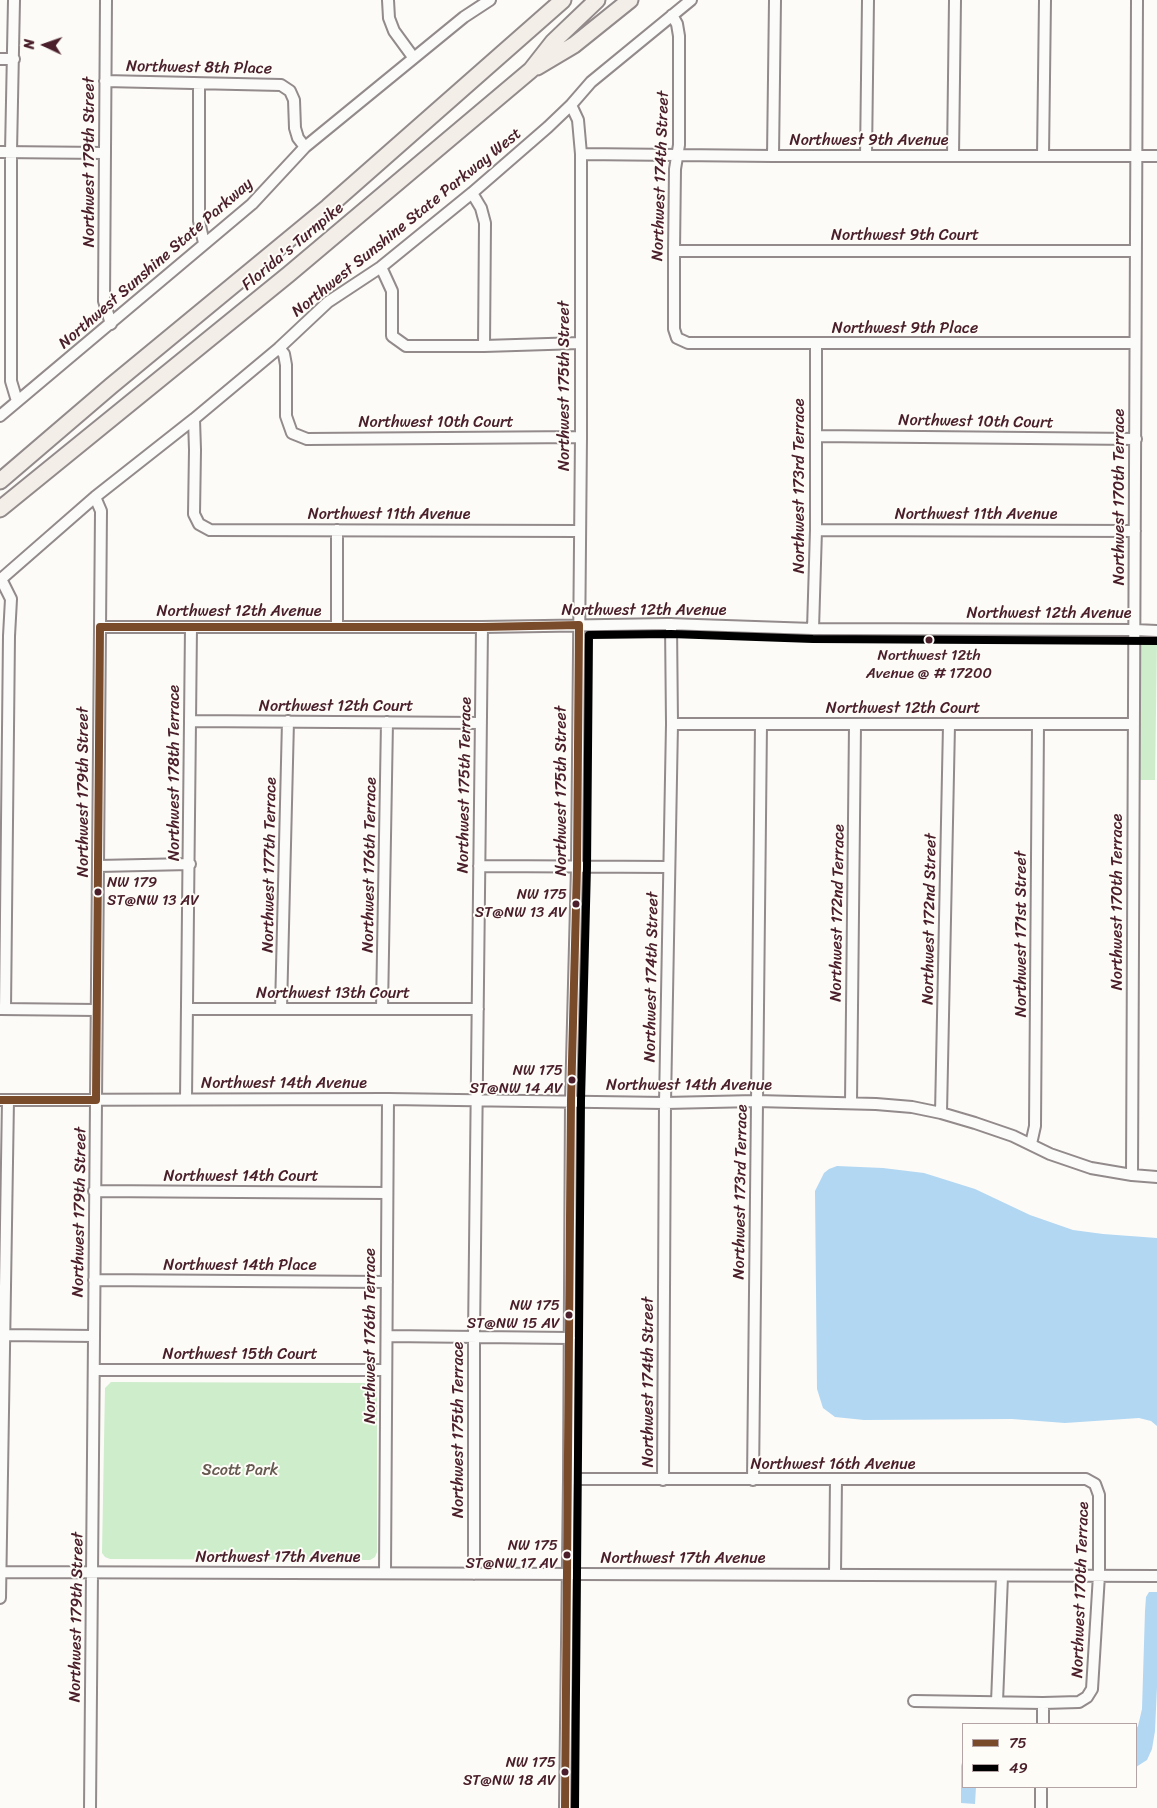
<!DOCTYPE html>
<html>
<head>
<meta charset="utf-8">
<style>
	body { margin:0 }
	#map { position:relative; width:1157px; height:1808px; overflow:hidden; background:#fcfbf8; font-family:Sriracha,sans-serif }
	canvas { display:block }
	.legend { position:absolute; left:962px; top:1723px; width:175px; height:65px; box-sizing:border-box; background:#fdfcf7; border:1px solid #b5a4a5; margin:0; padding:6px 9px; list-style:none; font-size:15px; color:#4a1f2b }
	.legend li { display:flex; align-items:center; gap:10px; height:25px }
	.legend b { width:25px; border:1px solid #b5a4a5 }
	.north { position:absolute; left:20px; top:20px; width:50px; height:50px; -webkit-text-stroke:4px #fdfcf7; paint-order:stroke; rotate:273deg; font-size:14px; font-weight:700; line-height:20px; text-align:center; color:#4a1f2b }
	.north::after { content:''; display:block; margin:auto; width:18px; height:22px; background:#4a1f2b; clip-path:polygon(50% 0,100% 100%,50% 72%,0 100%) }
</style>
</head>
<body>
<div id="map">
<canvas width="1157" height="1808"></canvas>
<ul class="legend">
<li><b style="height:6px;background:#7a4b2a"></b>75</li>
<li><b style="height:6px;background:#000"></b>49</li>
</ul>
<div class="north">N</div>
</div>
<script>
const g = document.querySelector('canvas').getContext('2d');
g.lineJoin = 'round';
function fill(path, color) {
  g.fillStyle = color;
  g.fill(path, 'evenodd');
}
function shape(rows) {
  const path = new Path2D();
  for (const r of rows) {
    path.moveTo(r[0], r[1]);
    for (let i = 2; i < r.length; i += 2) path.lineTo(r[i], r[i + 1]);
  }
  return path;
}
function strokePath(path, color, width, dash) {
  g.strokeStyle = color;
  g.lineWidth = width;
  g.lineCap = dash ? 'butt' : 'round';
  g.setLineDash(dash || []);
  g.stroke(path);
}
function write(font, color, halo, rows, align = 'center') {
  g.font = font + ' Sriracha,sans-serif';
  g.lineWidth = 4;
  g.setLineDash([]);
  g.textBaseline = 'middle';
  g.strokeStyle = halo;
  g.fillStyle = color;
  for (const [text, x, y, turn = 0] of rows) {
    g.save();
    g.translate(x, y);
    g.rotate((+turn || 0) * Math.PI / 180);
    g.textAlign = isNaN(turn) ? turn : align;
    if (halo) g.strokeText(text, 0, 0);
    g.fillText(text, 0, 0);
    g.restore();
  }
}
const green = shape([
	[1143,639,1157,640,1155,780,1137,780,1139,645],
	[111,1382,372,1383,376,1385,377,1390,377,1552,375,1557,370,1560,110,1559,105,1557,102,1553,105,1388]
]);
const water = shape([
	[837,1166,883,1168,924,1173,975,1189,1030,1215,1073,1230,1103,1234,1157,1238,1157,1426,1151,1421,1139,1418,1065,1423,1012,1419,864,1420,835,1417,823,1408,817,1389,815,1191,824,1173,829,1169],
	[1149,1592,1157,1592,1157,1687,1155,1731,1152,1749,1147,1760,1136,1767,1136,1729,1138,1726,1142,1709,1145,1611,1146,1597],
	[963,1759,963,1787,976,1787,975,1804,961,1803,961,1766]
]);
const minor = shape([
	[14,0,11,152,11,381,17,401],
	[106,0,104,301,111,324],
	[388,0,389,18,394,31,413,57],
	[672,15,677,24,679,36,679,145,675,169,674,251,674,329,677,338,688,343,1135,343],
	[0,59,14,59],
	[105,81,281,85,290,91,294,100,295,128,298,138,305,147],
	[199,84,199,221,204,243],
	[0,152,104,153],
	[581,154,773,156,1157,156],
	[773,156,775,0],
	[866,156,868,0],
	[953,156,955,0],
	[1043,156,1045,0],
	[472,193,481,208,485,223,484,346],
	[674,251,1135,251],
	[381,267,392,291,392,336,406,346,484,346,580,343],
	[279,348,284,354,286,365,286,416,292,433,307,439,581,437],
	[0,416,252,204,305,147,464,17,490,0],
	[194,419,195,450,194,514,199,524,210,530,580,531],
	[816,436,1136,439],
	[816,530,1135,531],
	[1,579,11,599,9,636,5,1009],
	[0,580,95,497,194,419,279,348,328,302,381,267,472,193,548,127,571,105,591,82,691,0],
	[100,627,482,627,668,624,813,629,1135,630,1157,631],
	[337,627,337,530],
	[813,629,816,530,816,344],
	[190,721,481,723],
	[672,724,1134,724],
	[98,866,190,864],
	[479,866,669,867],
	[0,1009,96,1010],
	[188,1009,478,1009],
	[281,1009,288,721],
	[382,1009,387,722],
	[186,1099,191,627],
	[0,1100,388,1099,665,1103,756,1101,876,1104,912,1107,941,1113,975,1123,1013,1136,1050,1154,1091,1168,1132,1175,1157,1177],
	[851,1102,855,725],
	[941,1113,949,725],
	[1031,1144,1035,1126,1038,724],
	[1132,1175,1137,0],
	[94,1191,387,1193],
	[94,1280,387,1282],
	[4,1335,94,1336],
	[387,1336,570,1338],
	[94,1370,386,1370],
	[569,1479,1086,1479,1095,1484,1099,1495,1099,1575,1092,1689,1087,1697,1079,1702,1043,1703,914,1701],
	[663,1480,665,1103,672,724,671,624],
	[753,1480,761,724],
	[0,1572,1157,1576],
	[385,1572,388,1099],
	[474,1574,474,1336,482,627],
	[835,1574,836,1479],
	[0,1598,8,1100],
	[997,1702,1002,1576],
	[1043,1724,1043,1703],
	[90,1808,101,511,95,497],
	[565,1808,569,1479,571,1100,577,867,581,437,581,154,578,120,571,105],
	[1041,1808,1041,1787]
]);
const highway = shape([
	[537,67,574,45,630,0],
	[0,481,111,386,328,207,563,0],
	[0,509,289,274,531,70,553,42,597,0]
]);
const bus1 = shape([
	[0,1100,96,1100,100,627,482,627,579,625,577,867,571,1100,565,1808]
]);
const bus2 = shape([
	[575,1808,581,1100,587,867,589,635,671,634,813,639,1157,641]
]);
const markers = [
	[929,640,4.5,"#4a1f2b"],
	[98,892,4.5,"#4a1f2b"],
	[576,904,4.5,"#4a1f2b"],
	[572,1080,4.5,"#4a1f2b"],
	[569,1315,4.5,"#4a1f2b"],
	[567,1555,4.5,"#4a1f2b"],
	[565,1772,4.5,"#4a1f2b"]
];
const busNames = [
	["Northwest 12th",929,656,"center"],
	["Avenue @ # 17200",929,674,"center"],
	["NW 179",107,883,"left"],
	["ST@NW 13 AV",107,901,"left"],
	["NW 175",567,895],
	["ST@NW 13 AV",567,913],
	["NW 175",563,1071],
	["ST@NW 14 AV",563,1089],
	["NW 175",560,1306],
	["ST@NW 15 AV",560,1324],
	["NW 175",558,1546],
	["ST@NW 17 AV",558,1564],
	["NW 175",556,1763],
	["ST@NW 18 AV",556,1781]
];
const streetNames = [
	["Northwest 8th Place",199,68,1],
	["Northwest 9th Avenue",869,141],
	["Northwest 179th Street",90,162,-90],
	["Northwest 174th Street",661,176,-88],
	["Northwest Sunshine State Parkway West",407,223,-39],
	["Northwest 9th Court",905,236],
	["Florida's Turnpike",293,247,-40],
	["Northwest Sunshine State Parkway",156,264,-41],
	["Northwest 9th Place",905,329],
	["Northwest 175th Street",565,386,-90],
	["Northwest 10th Court",976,422,1],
	["Northwest 10th Court",436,423],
	["Northwest 173rd Terrace",800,486,-90],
	["Northwest 170th Terrace",1120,497,-90],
	["Northwest 11th Avenue",389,515],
	["Northwest 11th Avenue",976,515],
	["Northwest 12th Avenue",644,611],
	["Northwest 12th Avenue",239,612],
	["Northwest 12th Avenue",1049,614],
	["Northwest 12th Court",336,707],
	["Northwest 12th Court",903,709],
	["Northwest 178th Terrace",175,773,-90],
	["Northwest 175th Terrace",465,785,-89],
	["Northwest 175th Street",562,791,-90],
	["Northwest 179th Street",84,792,-90],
	["Northwest 177th Terrace",270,865,-89],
	["Northwest 176th Terrace",370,865,-89],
	["Northwest 170th Terrace",1118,902,-90],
	["Northwest 172nd Terrace",838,913,-89],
	["Northwest 172nd Street",930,919,-89],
	["Northwest 171st Street",1022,934,-90],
	["Northwest 174th Street",652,977,-89],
	["Northwest 13th Court",333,994],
	["Northwest 14th Avenue",284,1084],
	["Northwest 14th Avenue",689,1086],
	["Northwest 14th Court",241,1177],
	["Northwest 173rd Terrace",741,1192,-89],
	["Northwest 179th Street",80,1212,-89],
	["Northwest 14th Place",240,1266],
	["Northwest 176th Terrace",371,1336,-90],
	["Northwest 15th Court",240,1355],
	["Northwest 174th Street",649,1382,-90],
	["Northwest 175th Terrace",459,1430,-90],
	["Northwest 16th Avenue",833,1465],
	["Northwest 17th Avenue",278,1558],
	["Northwest 17th Avenue",683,1559],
	["Northwest 170th Terrace",1081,1590,-88],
	["Northwest 179th Street",77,1617,-89]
];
const parkNames = [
	["Scott Park",240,1471]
];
fill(green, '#cdedcb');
fill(water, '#b2d7f2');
strokePath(minor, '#928a8b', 14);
strokePath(highway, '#928a8b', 19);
strokePath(minor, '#fbfbf9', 10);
strokePath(highway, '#f3eee7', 15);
strokePath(bus1, '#7a4b2a', 8);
strokePath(bus2, '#000', 8);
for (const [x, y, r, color] of markers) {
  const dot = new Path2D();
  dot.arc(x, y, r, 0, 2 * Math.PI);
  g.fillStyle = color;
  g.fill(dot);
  strokePath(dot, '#fdfcf7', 2);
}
write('15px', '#4a1f2b', '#fdfcf7', busNames, 'right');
write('16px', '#4a1f2b', '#fdfcf7', streetNames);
write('16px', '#665950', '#fdfcf7', parkNames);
</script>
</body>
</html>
